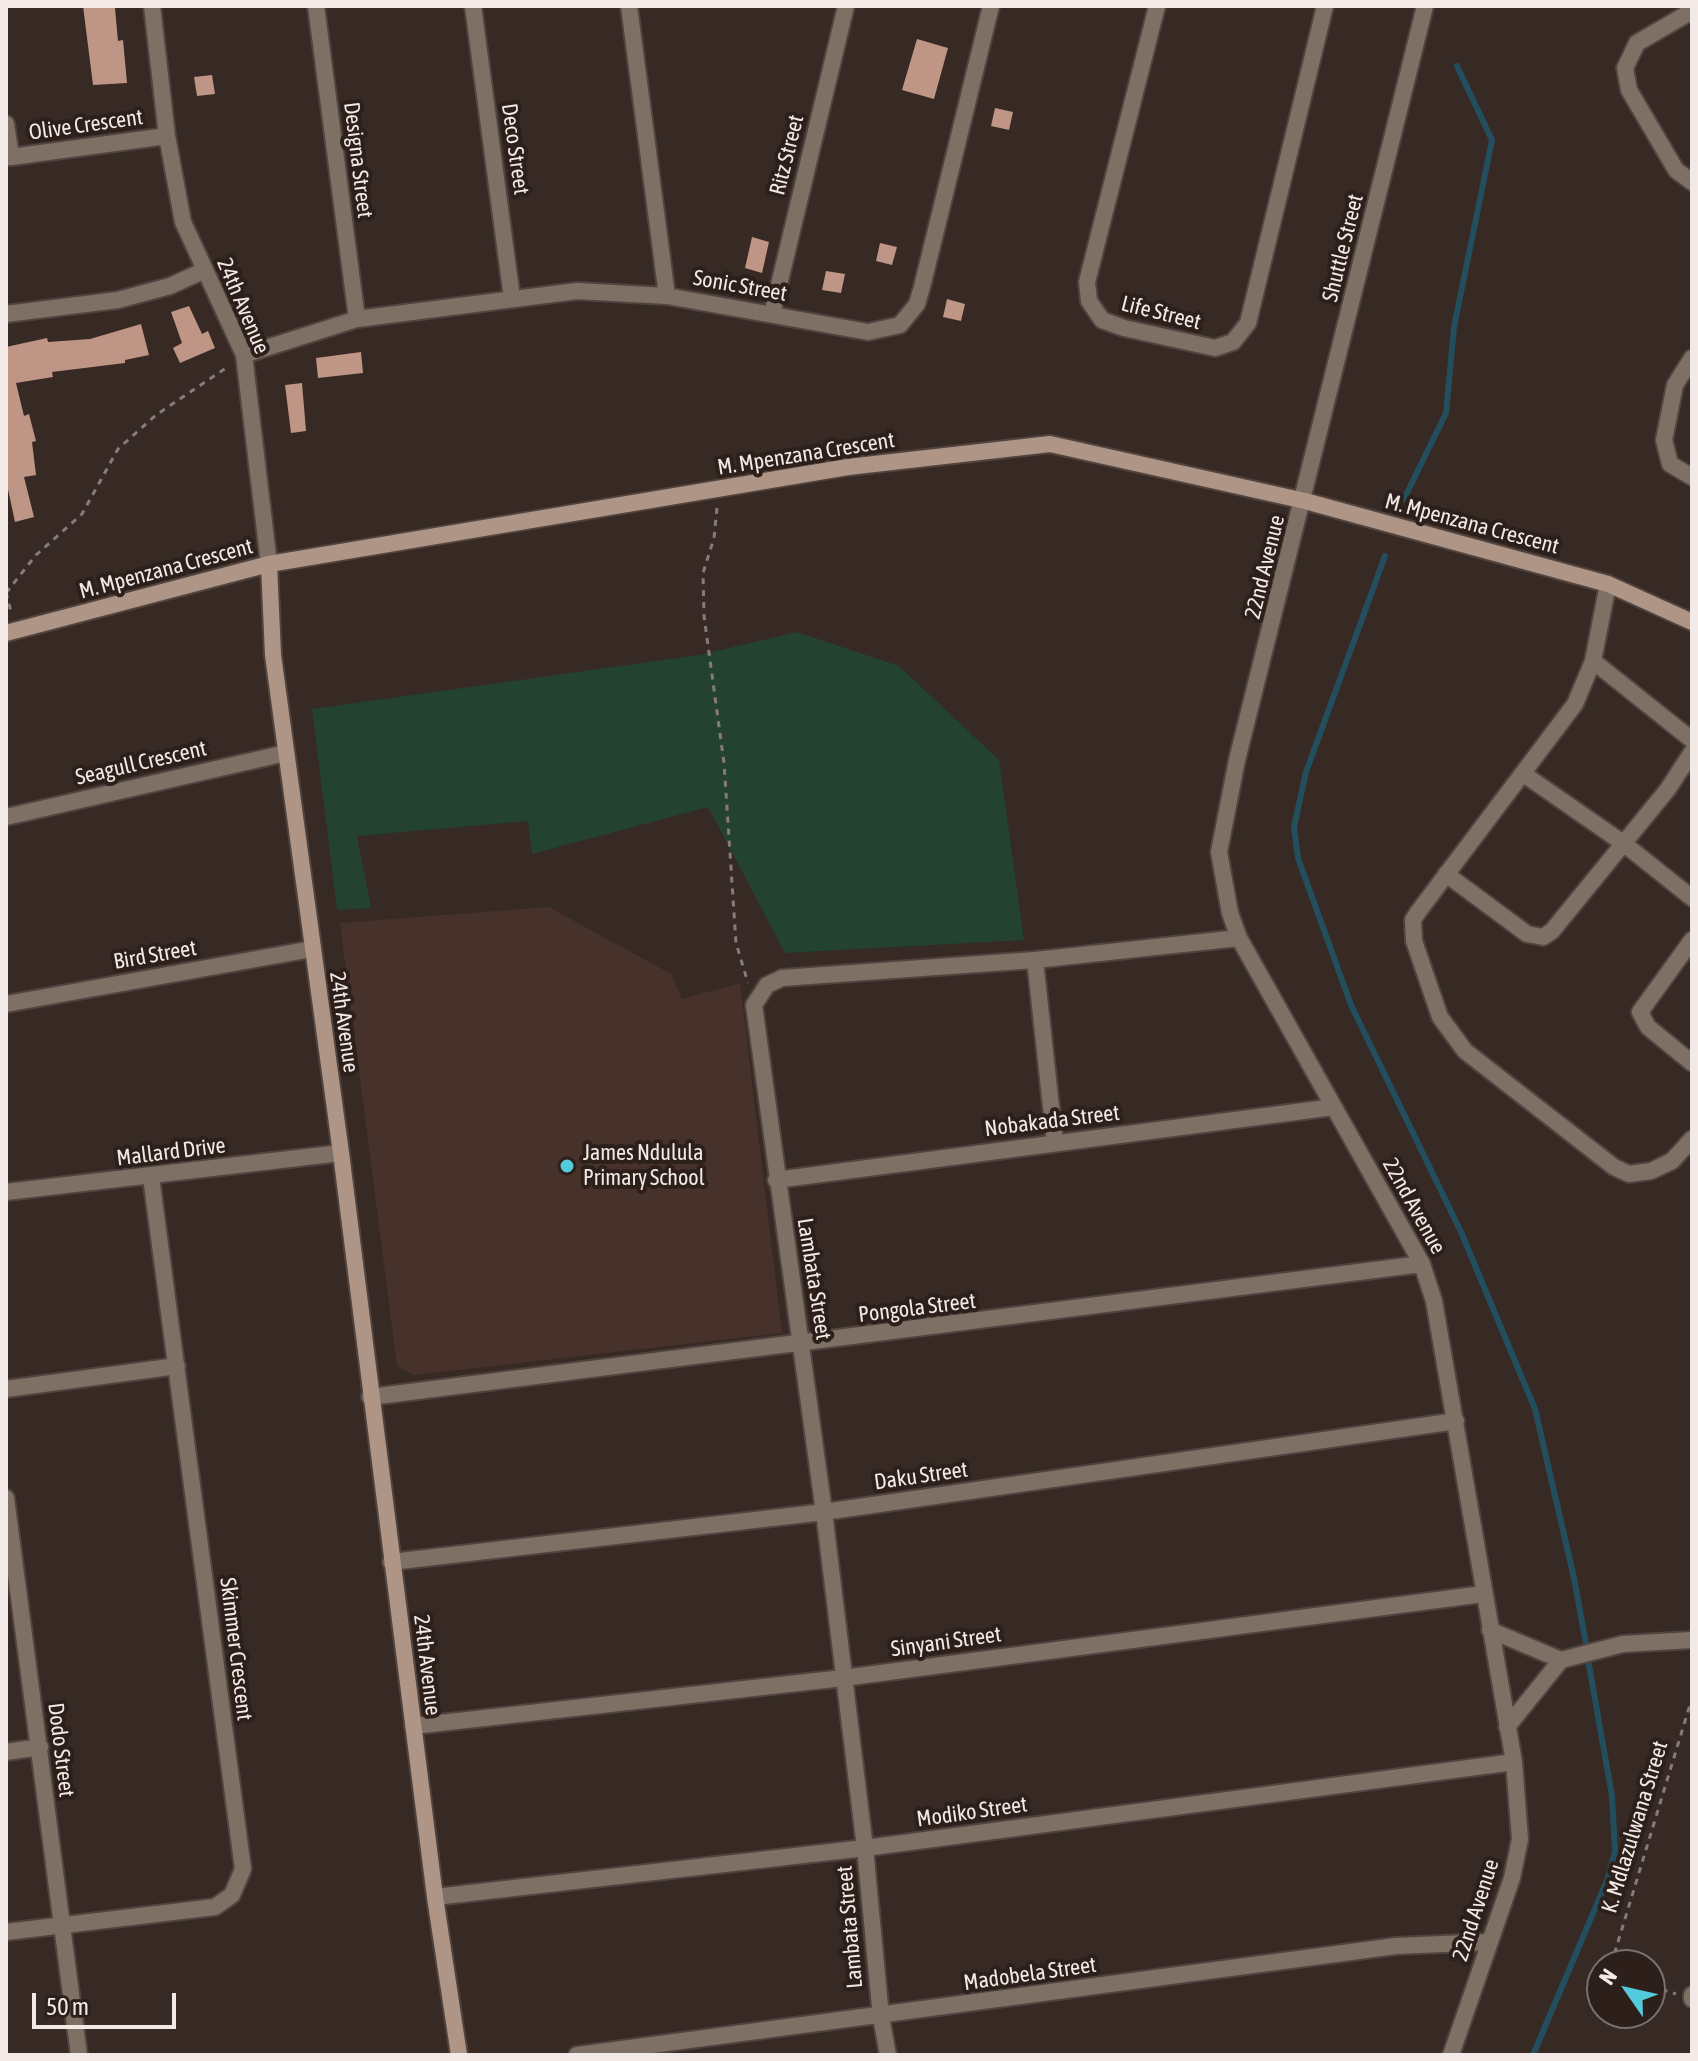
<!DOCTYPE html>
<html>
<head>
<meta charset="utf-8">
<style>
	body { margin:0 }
	#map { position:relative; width:1698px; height:2061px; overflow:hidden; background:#372924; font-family:"Asap Condensed",sans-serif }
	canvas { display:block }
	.frame { position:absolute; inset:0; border:8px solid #f3e9e6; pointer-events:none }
	.north { position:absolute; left:1586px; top:1949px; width:80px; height:80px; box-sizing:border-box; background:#2d201b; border:2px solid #7c706c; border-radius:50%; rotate:304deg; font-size:22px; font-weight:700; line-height:32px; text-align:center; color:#f3e9e6 }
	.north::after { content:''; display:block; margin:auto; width:28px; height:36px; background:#53cbdc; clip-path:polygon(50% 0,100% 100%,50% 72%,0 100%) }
	.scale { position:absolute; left:32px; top:1993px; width:144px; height:36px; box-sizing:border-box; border:4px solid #f3e9e6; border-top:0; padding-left:10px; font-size:24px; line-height:28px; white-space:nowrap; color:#f3e9e6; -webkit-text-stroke:6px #2d201b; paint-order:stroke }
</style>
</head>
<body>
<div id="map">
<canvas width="1698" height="2061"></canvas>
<div class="frame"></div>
<div class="north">N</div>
<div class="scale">50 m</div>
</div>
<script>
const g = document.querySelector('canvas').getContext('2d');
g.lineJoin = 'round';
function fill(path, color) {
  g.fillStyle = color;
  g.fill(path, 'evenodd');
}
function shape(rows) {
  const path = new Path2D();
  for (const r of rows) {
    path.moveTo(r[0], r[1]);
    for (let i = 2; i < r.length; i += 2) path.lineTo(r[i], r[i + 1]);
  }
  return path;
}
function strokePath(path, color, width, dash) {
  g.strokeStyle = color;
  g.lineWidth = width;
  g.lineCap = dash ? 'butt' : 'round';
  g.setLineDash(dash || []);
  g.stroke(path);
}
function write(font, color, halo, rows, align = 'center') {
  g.font = font + ' "Asap Condensed",sans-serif';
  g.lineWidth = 8;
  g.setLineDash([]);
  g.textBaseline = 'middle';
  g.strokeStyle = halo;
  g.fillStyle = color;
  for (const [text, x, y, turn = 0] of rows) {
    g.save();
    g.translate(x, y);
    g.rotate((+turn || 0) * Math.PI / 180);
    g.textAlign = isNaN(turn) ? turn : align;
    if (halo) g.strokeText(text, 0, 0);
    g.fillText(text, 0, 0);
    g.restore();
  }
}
const built = shape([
	[549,907,671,974,682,999,740,983,782,1333,414,1375,397,1366,340,923]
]);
const green = shape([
	[797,632,899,666,999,760,1024,940,785,953,708,807,532,854,528,821,357,836,371,908,337,910,312,709,699,655]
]);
const stream = shape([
	[1404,499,1446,413,1454,327,1492,140,1457,66],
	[1385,556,1306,772,1294,827,1298,858,1351,1005,1461,1232,1535,1409,1574,1578,1586,1644],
	[1533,2055,1608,1878,1615,1851,1612,1796,1589,1665]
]);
const building = shape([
	[83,6,115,8,118,41,123,40,127,83,93,85],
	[917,39,948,48,934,99,902,90],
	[212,75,215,94,197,96,194,77],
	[995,108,1013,112,1009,130,991,126],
	[752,237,769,242,762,273,745,268],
	[880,243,897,247,892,265,876,261],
	[826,271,845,274,841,293,822,290],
	[947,299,965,304,961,321,943,317],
	[189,306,202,334,208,331,215,348,180,363,173,348,182,343,171,312],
	[141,324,149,355,125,360,125,363,52,372,53,377,16,383,24,416,29,414,36,441,32,442,36,475,24,477,34,517,15,522,6,480,6,347,47,338,48,342,90,339],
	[361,352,363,373,318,378,316,358],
	[302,383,306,431,291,433,285,385]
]);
const path = shape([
	[717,508,714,538,703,573,704,616,724,763,736,943,748,983],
	[6,592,11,612],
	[6,593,36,555,82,514,118,449,156,415,226,368],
	[1611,1965,1692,1698],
	[1650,1986,1676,1994]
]);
const street = shape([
	[152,6,167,136,183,222,244,355,269,564],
	[316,6,357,319],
	[473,6,512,298],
	[629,6,667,296],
	[1157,6,1087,282,1089,301,1102,320,1124,328,1215,348,1233,342,1248,323,1325,6],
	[1425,6,1237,760,1219,852,1230,913,1239,938,1422,1264,1434,1301,1514,1762,1520,1839,1512,1878,1451,2055],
	[1692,11,1637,43,1625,68,1629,90,1676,170,1692,182],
	[6,124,11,157,6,157],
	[11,157,167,136],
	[6,314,118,300,170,286,205,270],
	[772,314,846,6],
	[244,355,357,319,577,291,667,296,868,332,900,325,917,304,922,287,991,6],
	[1692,358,1675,385,1664,440,1670,464,1692,477],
	[1608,584,1593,661,1575,704,1418,912,1413,920,1414,941,1440,1017,1465,1051,1614,1167,1629,1174,1651,1171,1672,1161,1692,1139],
	[1593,661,1692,740],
	[1525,775,1623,843,1692,898],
	[6,817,286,753],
	[1446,874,1527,934,1543,937,1552,931,1668,789,1692,752],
	[1692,940,1640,1012,1648,1027,1692,1063],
	[1035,960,1055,1143],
	[6,1004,312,949],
	[776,1180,1334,1107],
	[6,1192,341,1153],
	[6,1389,177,1366],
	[370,1397,1422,1264],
	[6,1498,79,2055],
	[391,1562,824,1512,1456,1421],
	[1490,1630,1561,1660,1623,1644,1692,1640],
	[413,1726,843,1678,1483,1594],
	[1507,1727,1561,1660],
	[6,1752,40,1747],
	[435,1897,865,1848,1514,1762],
	[6,1932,215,1907,232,1895,243,1869,151,1177],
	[1692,1995,1692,1999],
	[577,2055,1396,1946,1489,1942],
	[888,2055,881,2017,865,1848,824,1512,754,1005,767,985,782,978,1035,960,1239,938]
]);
const secondary = shape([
	[269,564,273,655,341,1153,435,1897,459,2055],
	[6,633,269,564,848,467,1050,444,1305,501,1608,584,1692,622]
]);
const markers = [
	[567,1166,8,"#53cbdc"]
];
const streetNames = [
	["Olive Crescent",86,125,-8],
	["Deco Street",515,149,82],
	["Ritz Street",787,155,-76],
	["Designa Street",358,160,83],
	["Shuttle Street",1343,248,-76],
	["Sonic Street",740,286,10],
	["24th Avenue",243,306,67],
	["Life Street",1161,313,14],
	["M. Mpenzana Crescent",806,454,-9],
	["M. Mpenzana Crescent",1472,524,15],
	["22nd Avenue",1265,567,-76],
	["M. Mpenzana Crescent",166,569,-15],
	["Seagull Crescent",141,763,-13],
	["Bird Street",155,955,-10],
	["24th Avenue",344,1022,82],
	["Nobakada Street",1052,1121,-7],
	["Mallard Drive",171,1152,-7],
	["22nd Avenue",1414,1206,61],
	["Lambata Street",814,1279,81],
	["Pongola Street",917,1308,-7],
	["Daku Street",921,1476,-8],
	["Sinyani Street",946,1642,-8],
	["Skimmer Crescent",236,1649,83],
	["24th Avenue",427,1665,83],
	["Dodo Street",61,1750,83],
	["Modiko Street",972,1812,-8],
	["K. Mdlazulwana Street",1635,1827,-73],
	["22nd Avenue",1476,1910,-72],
	["Lambata Street",850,1927,-95],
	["Madobela Street",1030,1974,-8]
];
const poiNames = [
	["James Ndulula",583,1153],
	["Primary School",583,1178]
];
fill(built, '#46322b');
fill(green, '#23422f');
strokePath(stream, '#234e5e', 6);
fill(building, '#bf9586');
strokePath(street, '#51443f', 20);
strokePath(secondary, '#51443f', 20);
strokePath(path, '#887b77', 3, [6, 6]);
strokePath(street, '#7f7066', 16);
strokePath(secondary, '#ae9585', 16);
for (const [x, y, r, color] of markers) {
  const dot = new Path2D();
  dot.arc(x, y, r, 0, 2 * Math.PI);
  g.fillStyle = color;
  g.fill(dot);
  strokePath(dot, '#2d201b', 3);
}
write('22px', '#f3e9e6', '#2d201b', streetNames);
write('22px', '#f3e9e6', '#2d201b', poiNames, 'left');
</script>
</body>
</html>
